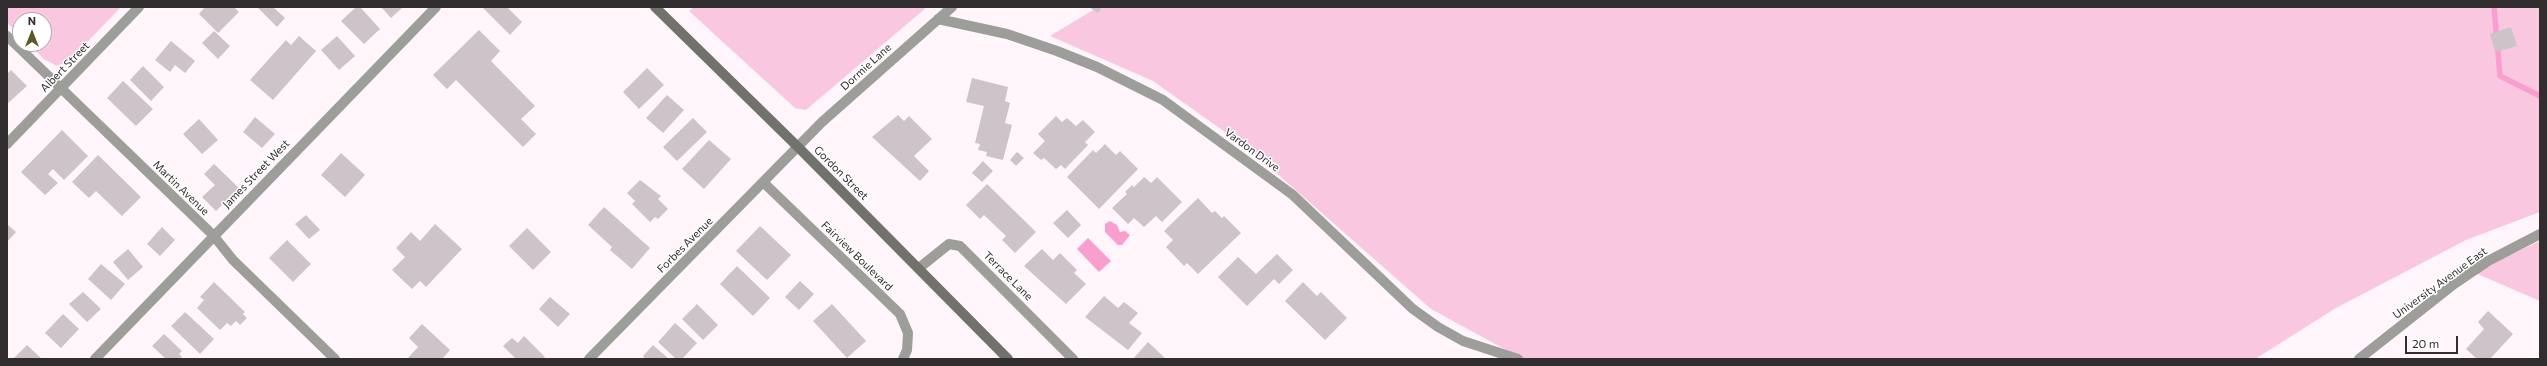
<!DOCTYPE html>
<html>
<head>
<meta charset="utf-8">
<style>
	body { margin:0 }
	#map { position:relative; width:2547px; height:366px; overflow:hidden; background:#fff5fa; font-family:Commissioner,sans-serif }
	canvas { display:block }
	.frame { position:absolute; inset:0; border:8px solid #322e30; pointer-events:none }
	.north { position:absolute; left:12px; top:12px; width:40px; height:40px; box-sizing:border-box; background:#fff; border:1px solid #adabac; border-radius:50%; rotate:0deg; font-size:11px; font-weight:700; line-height:16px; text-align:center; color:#322e30 }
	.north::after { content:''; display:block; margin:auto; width:14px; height:18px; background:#5b5926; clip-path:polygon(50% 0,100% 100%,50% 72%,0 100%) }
	.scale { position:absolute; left:2405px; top:336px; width:53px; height:18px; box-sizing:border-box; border:2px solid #322e30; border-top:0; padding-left:5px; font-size:12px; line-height:14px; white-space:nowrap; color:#322e30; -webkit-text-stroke:3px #fff; paint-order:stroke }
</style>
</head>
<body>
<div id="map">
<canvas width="2547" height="366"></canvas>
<div class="frame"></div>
<div class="north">N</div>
<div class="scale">20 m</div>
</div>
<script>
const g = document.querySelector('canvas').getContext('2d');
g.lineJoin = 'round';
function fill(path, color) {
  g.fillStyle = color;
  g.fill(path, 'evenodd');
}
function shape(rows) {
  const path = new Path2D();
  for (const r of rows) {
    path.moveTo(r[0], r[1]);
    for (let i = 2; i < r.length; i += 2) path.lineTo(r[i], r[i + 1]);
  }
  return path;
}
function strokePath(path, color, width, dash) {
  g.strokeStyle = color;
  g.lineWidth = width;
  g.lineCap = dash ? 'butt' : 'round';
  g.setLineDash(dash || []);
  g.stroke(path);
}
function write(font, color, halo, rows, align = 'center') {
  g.font = font + ' Commissioner,sans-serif';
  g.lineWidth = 3;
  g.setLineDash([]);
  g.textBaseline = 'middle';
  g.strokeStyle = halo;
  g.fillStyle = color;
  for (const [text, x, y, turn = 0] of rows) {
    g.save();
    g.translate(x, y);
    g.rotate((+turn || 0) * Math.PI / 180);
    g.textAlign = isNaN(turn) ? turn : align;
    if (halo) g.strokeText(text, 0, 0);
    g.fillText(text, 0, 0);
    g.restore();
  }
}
const green = shape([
	[7,7,121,7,69,61,57,66,44,59,29,44,44,44,44,20,20,20,20,35,7,23],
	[694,7,927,7,806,110,795,108,689,11],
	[1098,7,2540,7,2540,212,2466,240,2336,308,2255,359,1517,359,1506,350,1431,309,1249,149,1153,81,1050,36],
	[2540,241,2540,301,2473,272]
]);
const water = shape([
	[1110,221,1117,225,1120,232,1125,231,1130,235,1122,245,1118,245,1105,232,1105,224],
	[1088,238,1111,261,1099,272,1077,249]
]);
const stream = shape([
	[2494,7,2500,76,2540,96]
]);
const building = shape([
	[205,7,234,7,239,12,218,33,199,14],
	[257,7,273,7,285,18,277,27],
	[356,7,360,7,380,29,364,44,341,21],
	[381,7,403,7,391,18],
	[482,7,507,7,522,22,510,35],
	[1089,7,1102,7,1098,13],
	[2511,27,2517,46,2495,52,2490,34],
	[479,30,500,51,491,61,535,106,521,119,536,134,523,147,456,80,447,89,433,75],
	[214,31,230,46,218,59,202,43],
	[299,36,316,51,273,100,250,80,286,40,291,45],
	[337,36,355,56,339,70,321,50],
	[171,41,195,61,185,73,175,65,170,72,155,60],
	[143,66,164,87,151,101,130,80],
	[647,68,664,85,639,109,623,92],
	[11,70,27,86,7,104,7,74],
	[972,78,1008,87,1005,101,1010,103,1005,123,1012,125,1003,160,986,156,987,152,978,150,980,144,975,143,984,106,966,102],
	[123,81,153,109,136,126,107,98],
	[667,95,684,110,663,133,646,118],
	[898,115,904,121,909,116,932,139,914,156,929,171,920,181,872,137],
	[1056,116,1062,122,1067,118,1076,126,1083,120,1095,132,1085,142,1088,145,1065,169,1061,165,1056,169,1044,158,1041,160,1033,153,1045,141,1038,134],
	[255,117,275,134,262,148,243,132],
	[693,118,707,132,677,161,663,147],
	[199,119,218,140,202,154,183,134],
	[62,130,88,156,64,180,53,169,48,174,58,183,45,195,21,172],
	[709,140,731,159,704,189,682,169],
	[1105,144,1116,155,1120,151,1138,169,1099,209,1067,177,1093,150,1096,153],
	[1017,152,1024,158,1016,166,1010,160],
	[341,153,365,175,345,197,321,175],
	[98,155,141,197,122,216,96,191,89,198,72,182],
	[983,161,993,171,982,182,972,173],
	[214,164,239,188,216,211,202,197,215,185,204,174],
	[1144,177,1151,183,1157,177,1182,202,1162,222,1156,216,1144,227,1134,218,1128,224,1112,208,1127,194,1125,192,1132,185,1134,187],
	[640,180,661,196,658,199,668,209,658,219,655,217,650,222,632,204,635,201,627,193],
	[987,184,1036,232,1015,253,1002,240,1006,236,984,215,980,219,966,205],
	[1198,198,1212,213,1215,211,1222,218,1224,216,1241,233,1198,274,1187,263,1184,266,1166,247,1173,240,1164,231],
	[604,207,650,248,632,269,610,250,612,247,588,225],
	[1067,210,1081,225,1068,238,1053,223],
	[306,215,320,230,309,239,295,224],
	[7,224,16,232,7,242],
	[435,224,462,249,426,287,420,281,412,289,392,270,405,257,396,248,411,232,420,241],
	[760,226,791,255,767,280,736,251],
	[162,227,175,240,160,256,147,244],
	[527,228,551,252,533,270,509,246],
	[287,240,311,264,293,282,269,258],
	[128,249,143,267,128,280,113,262],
	[1042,249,1053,260,1060,253,1077,270,1074,273,1086,284,1066,304,1024,266],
	[1277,254,1293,270,1279,284,1274,279,1247,306,1218,277,1238,257,1256,274],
	[101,264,125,284,111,300,88,279],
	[737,266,770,298,753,316,720,284],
	[800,281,814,294,799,310,785,297],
	[214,282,245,312,243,314,247,318,240,325,236,321,231,326,227,323,220,330,197,308,204,300,200,297],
	[1303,282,1317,296,1321,292,1347,318,1325,340,1285,301],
	[83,292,101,309,87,322,69,304],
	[1104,296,1118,308,1124,302,1138,313,1129,323,1142,333,1128,350,1085,317],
	[550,297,570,314,558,327,539,309],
	[697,304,718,325,703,340,682,319],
	[832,304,866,341,847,358,813,321],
	[2488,311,2513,334,2490,359,2477,359,2466,349,2484,329,2478,322],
	[185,312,214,339,200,354,171,326],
	[63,314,79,329,61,348,45,333],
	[675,323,697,343,682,359,676,359,658,342],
	[422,324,450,350,442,359,407,359,418,347,409,338],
	[164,334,182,351,179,354,182,357,180,359,166,359,152,346],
	[524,336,545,357,543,359,516,359,503,346,512,338,518,343],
	[1148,342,1166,359,1133,359],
	[27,345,42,359,13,359],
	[653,345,669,359,645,359,643,356]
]);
const street = shape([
	[938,19,1007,34,1057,51,1097,67,1163,100,1293,195,1413,309,1438,327,1463,341,1518,359],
	[7,36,213,235,233,260,335,359],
	[7,144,139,7],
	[763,182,900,314,908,333,907,350,903,359],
	[919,268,949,244,960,246,1073,359],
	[95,359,436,7],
	[589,359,822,122,952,7],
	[2359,359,2454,284,2488,261,2540,234]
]);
const secondary = shape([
	[655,7,798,147,1008,359]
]);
const streetNames = [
	["Albert Street",65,67,-46],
	["Dormie Lane",866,67,-42],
	["Vardon Drive",1252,150,36],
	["Gordon Street",841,173,45],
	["James Street West",256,174,-46],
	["Martin Avenue",181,188,44],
	["Forbes Avenue",685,245,-45],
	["Fairview Boulevard",857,256,44],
	["Terrace Lane",1008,276,45],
	["University Avenue East",2440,283,-36]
];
fill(green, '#fac7e1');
fill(water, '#fa9ed0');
strokePath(stream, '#fa9ed0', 5.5);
fill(building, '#cdc3c8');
strokePath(street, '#9d9d9a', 10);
strokePath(secondary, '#72726d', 10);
write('11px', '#322e30', '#fff', streetNames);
</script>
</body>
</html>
